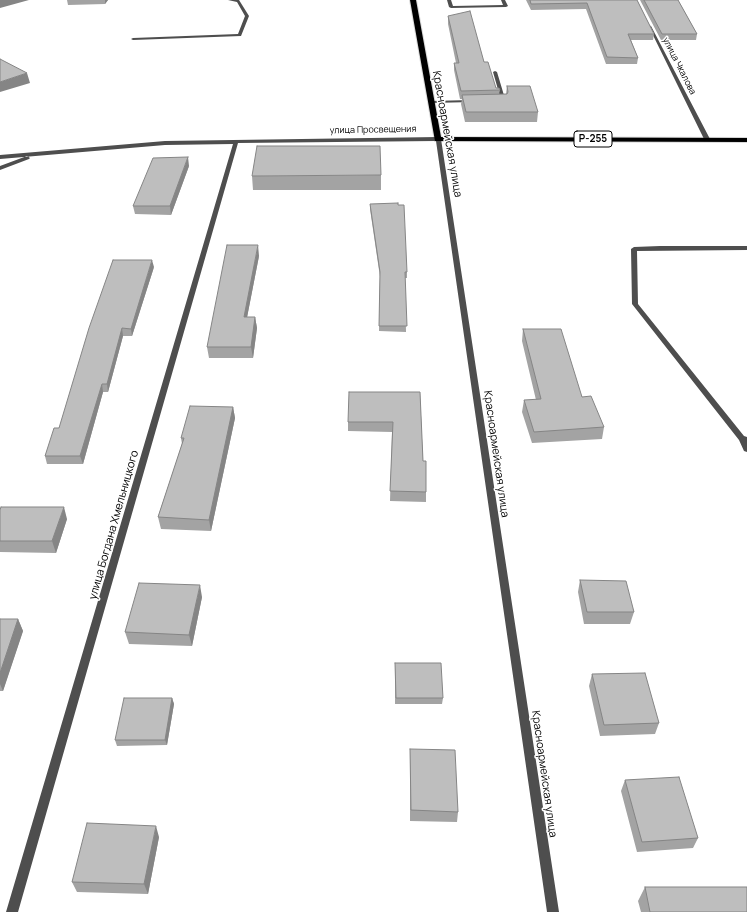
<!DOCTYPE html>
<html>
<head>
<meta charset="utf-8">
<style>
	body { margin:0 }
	canvas { display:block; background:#fff }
</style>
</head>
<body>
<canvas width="747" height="912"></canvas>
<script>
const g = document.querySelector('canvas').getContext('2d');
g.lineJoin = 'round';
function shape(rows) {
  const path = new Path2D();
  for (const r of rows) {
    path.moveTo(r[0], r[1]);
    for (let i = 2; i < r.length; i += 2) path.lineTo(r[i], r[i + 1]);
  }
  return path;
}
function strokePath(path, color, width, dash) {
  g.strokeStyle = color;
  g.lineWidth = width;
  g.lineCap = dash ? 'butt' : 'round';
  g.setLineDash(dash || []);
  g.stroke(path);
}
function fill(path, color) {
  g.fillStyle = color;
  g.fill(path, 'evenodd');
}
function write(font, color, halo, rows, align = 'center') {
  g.font = font + ' Manrope,sans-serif';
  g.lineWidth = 3;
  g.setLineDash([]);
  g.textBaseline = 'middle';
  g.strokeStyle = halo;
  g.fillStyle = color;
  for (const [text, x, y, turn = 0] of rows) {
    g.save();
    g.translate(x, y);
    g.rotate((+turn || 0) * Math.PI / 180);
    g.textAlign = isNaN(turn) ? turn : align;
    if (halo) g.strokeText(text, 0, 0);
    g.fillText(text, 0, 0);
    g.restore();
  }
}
const lane = shape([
	[228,0,239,0,249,16,241,36,133,40,131,39,133,38,238,34,245,16,237,2,228,0],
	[447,0,451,0,453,6,503,5,501,0,505,0,508,6,506,7,451,8,449,7,447,0],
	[495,71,497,72,506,102,500,102,498,101,501,100,493,72,495,71],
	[471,100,473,101,473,102,431,103,429,102,431,101,471,100],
	[660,246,747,246,747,250,637,251,638,304,744,436,747,437,747,452,744,451,739,440,632,304,631,249,634,247,660,246]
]);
const street = shape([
	[648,25,651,26,710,139,709,140,704,139,648,25],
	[438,137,441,139,559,912,547,912,436,141,238,143,18,912,6,912,233,144,165,145,0,159,0,155,165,141,438,137],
	[27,156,30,158,29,159,0,170,0,166,27,156]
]);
const highway = shape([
	[410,0,416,0,441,137,747,138,747,142,435,141,410,0]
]);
const wall = shape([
	[67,0,108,0,105,4,68,5],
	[526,0,637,0,654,34,653,40,631,40,638,58,637,64,606,64,586,9,531,10],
	[640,0,678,0,697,34,696,40,661,40],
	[448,16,484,62,496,88,500,90,499,94,506,94,507,86,538,112,537,122,465,122,461,104,462,99,460,99,454,70,454,63,456,63,448,24],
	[189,166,171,215,135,214,133,206],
	[381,175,381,190,253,190,252,176],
	[370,204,407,272,407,278,405,278,406,332,379,331,380,277,370,209],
	[259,256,247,317,255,317,257,328,253,358,209,358,207,347],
	[154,267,132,336,123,336,108,392,103,392,83,464,47,464,45,456,59,428],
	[523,329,582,397,604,427,602,439,532,443,522,412,524,400,536,400,522,341],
	[420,392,423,461,426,492,426,502,390,501,392,432,348,431,348,422],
	[233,407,235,418,211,531,161,529,158,517,182,444,181,438],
	[0,510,67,519,56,553,0,552],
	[580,580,634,612,630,624,584,624,578,592],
	[202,597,192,646,129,644,125,632],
	[0,619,18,619,23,631,3,691,0,691],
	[395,663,443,698,442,704,395,704],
	[592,674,659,723,655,734,600,736,589,686],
	[172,698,174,704,167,745,117,746,115,740],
	[410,749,458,812,457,822,410,821],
	[625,780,698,838,693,848,637,852,621,791],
	[159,837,148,894,77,892,72,882],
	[645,887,747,912,641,912,638,901]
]);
const shadedWall = shape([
	[0,0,29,0,0,8],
	[105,0,108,0,105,4],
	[27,73,30,83,0,92,0,82],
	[188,157,189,166,171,215,170,206],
	[258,245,259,256,245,328,244,317],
	[152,260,154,267,132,336,131,329],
	[255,317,257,328,253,358,251,347],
	[122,328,123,336,108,392,107,384],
	[102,384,103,392,83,464,80,456],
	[233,407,235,418,211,531,209,520],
	[64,507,67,519,56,553,52,541],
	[200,585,202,597,192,646,189,635],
	[18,619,23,631,3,691,0,684,0,673],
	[172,698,174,704,167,745,165,740],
	[156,826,159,837,148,894,144,884]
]);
const building = shape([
	[530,0,637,0,654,34,628,34,638,58,607,57,587,3,531,4,530,0],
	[644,0,678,0,697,34,662,34,644,0],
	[470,11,484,62,488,62,496,88,499,88,500,90,461,91,454,63,459,63,448,16,470,11],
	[0,59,27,73,0,82,0,59],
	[507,86,530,86,538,112,466,112,462,95,507,94,508,92,507,86],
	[257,146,380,146,381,175,252,176,257,146],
	[188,157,170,206,133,206,153,158,188,157],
	[398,203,398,205,404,205,407,272,405,272,407,326,379,326,380,272,370,204,398,203],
	[227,245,258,245,244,317,255,317,251,347,207,347,227,245],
	[113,260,152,260,131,329,122,328,107,384,102,384,80,456,45,456,54,428,59,428,89,328,113,260],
	[523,329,561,329,582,397,591,396,604,427,534,432,524,400,541,399,523,329],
	[349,392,420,392,423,461,426,461,426,492,390,491,393,422,348,422,349,392],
	[190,406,233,407,209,520,158,517,184,438,181,438,190,406],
	[1,507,64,507,52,541,0,541,0,510,1,507],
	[580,580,626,581,634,612,587,612,580,580],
	[139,583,200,585,189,635,125,632,139,583],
	[0,619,18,619,0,673,0,619],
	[395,663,441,663,443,698,396,698,395,663],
	[645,673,659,723,604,725,592,674,645,673],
	[124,698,172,698,165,740,115,740,124,698],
	[410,749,455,750,458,812,411,810,410,749],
	[679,777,698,838,642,842,625,780,679,777],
	[87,823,156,826,144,884,72,882,87,823],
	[645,887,747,887,747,912,650,912,645,887]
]);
const farStreetnames = [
	["улица Чкалова",679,66,63],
	["улица Просвещения",373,130,-1]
];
const shields = [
	[593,139,38]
];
const shieldNames = [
	["Р-255",593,139]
];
const streetNames = [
	["Красноармейская улица",447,134,80],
	["Красноармейская улица",496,454,82],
	["улица Богдана Хмельницкого",114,525,-74],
	["Красноармейская улица",544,774,82]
];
strokePath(highway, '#dbdbdb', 2);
fill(lane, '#4e4e4e');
fill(street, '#4e4e4e');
fill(highway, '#000');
fill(wall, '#a3a3a3');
fill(shadedWall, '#858585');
fill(building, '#bebebe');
strokePath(building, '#858585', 1);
write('9px', '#000', '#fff', farStreetnames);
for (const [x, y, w] of shields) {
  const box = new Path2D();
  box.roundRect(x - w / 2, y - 8, w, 16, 3);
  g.fillStyle = '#fff';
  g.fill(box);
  strokePath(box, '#000', 1);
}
write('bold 10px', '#000', null, shieldNames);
write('11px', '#000', '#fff', streetNames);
</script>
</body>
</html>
